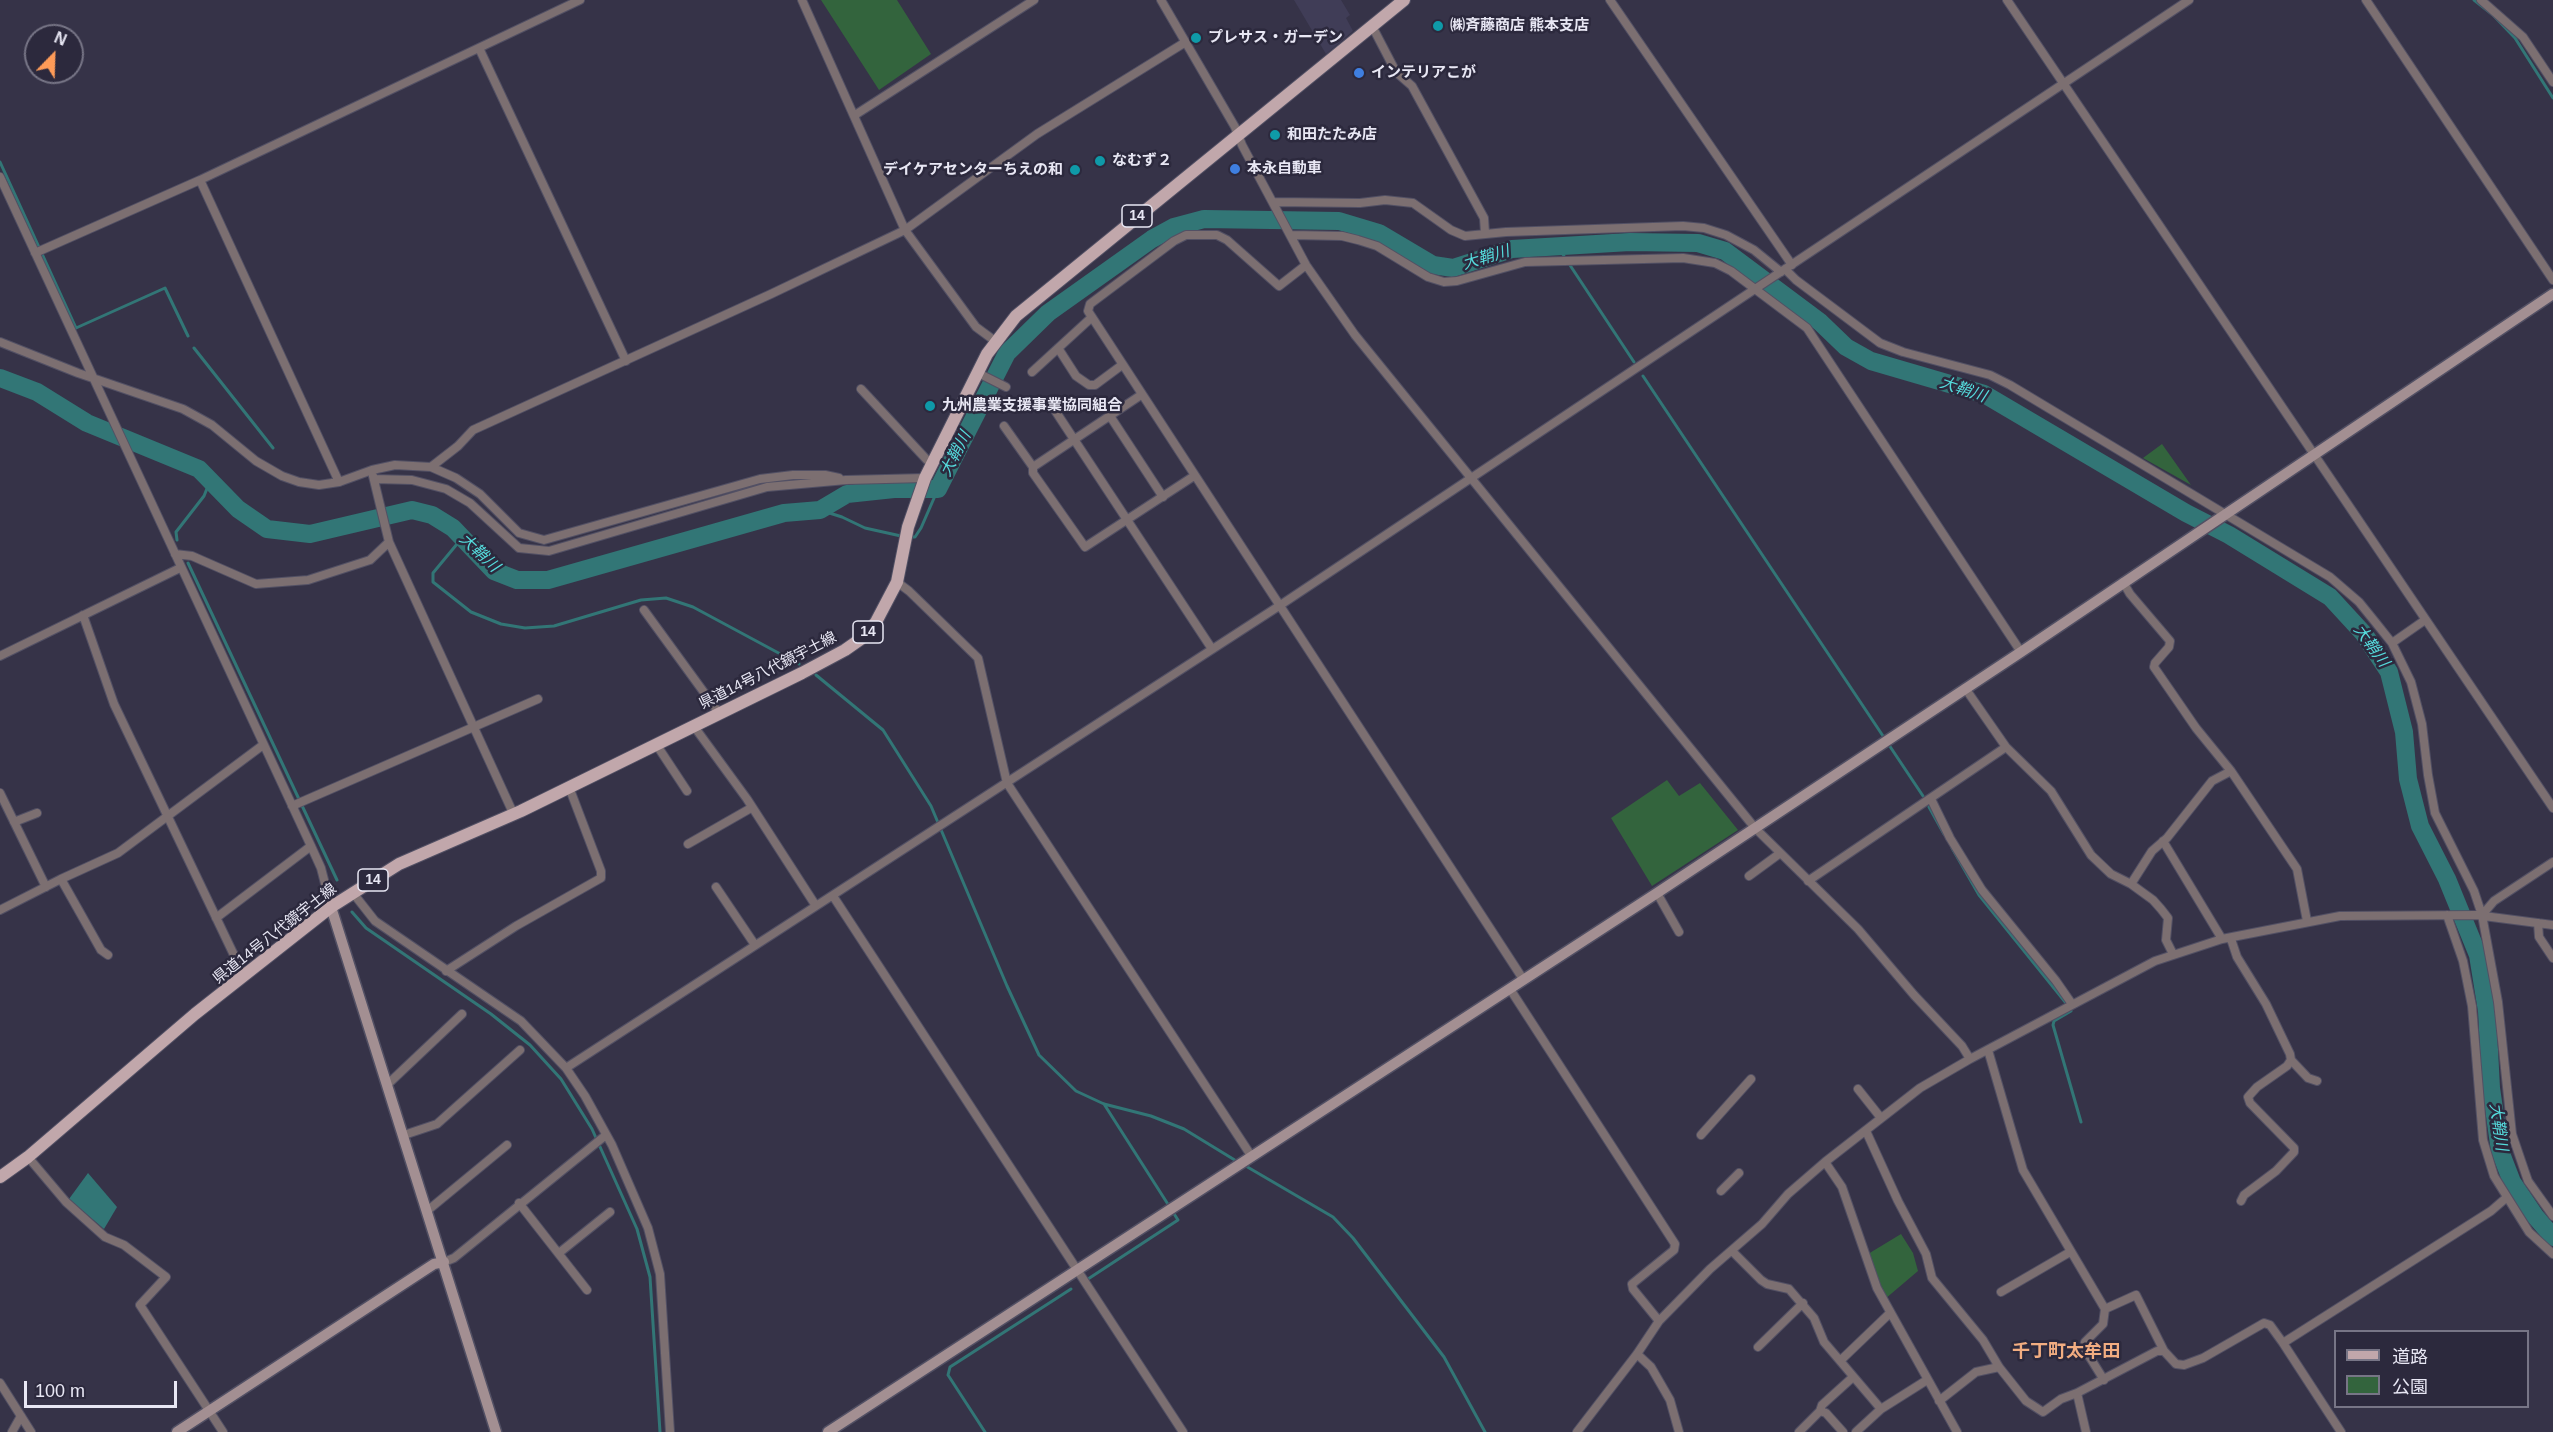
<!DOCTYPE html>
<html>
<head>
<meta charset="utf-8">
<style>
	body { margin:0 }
	#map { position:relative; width:2553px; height:1432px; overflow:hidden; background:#363348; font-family:Helvetica,"Noto Sans JP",sans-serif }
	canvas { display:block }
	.legend { position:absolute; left:2334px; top:1330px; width:195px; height:78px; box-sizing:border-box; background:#2c293d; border:2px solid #777586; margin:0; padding:8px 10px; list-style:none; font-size:18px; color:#e8e7f4 }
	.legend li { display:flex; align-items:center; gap:12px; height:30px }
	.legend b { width:30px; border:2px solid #777586 }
	.north { position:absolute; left:24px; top:24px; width:60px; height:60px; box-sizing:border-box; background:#2c293d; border:2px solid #777586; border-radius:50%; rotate:23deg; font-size:16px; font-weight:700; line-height:24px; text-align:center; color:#e8e7f4 }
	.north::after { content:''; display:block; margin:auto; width:21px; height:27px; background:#fe9b58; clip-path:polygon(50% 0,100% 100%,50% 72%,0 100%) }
	.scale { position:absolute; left:24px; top:1381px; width:153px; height:27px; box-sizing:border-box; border:3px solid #e8e7f4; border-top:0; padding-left:8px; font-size:18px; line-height:21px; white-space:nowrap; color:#e8e7f4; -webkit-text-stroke:4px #2c293d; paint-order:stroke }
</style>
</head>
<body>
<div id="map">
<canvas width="2553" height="1432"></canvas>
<ul class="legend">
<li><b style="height:8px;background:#c1a7ab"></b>道路</li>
<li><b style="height:16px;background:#33643d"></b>公園</li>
</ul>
<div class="north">N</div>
<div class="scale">100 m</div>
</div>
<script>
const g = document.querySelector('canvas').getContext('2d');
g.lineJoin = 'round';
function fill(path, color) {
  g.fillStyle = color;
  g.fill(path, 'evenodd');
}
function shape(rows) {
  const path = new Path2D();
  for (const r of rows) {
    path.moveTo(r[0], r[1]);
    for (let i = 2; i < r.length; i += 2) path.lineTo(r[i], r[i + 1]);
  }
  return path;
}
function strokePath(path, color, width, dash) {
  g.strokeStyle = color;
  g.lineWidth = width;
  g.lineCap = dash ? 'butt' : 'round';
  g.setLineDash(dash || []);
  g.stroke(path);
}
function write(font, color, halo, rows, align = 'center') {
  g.font = font + ' Helvetica,"Noto Sans JP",sans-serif';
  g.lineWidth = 5;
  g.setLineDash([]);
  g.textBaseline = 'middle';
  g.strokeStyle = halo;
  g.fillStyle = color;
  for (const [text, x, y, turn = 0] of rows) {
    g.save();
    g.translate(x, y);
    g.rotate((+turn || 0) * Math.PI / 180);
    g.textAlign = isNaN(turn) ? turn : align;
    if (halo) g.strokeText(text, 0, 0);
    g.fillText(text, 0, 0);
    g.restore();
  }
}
const built = shape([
	[1294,0,1341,0,1350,15,1346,18,1353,31,1326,54]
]);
const green = shape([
	[821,0,897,0,931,54,879,90],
	[2162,444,2191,485,2143,458],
	[1667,780,1679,796,1700,783,1738,830,1652,886,1611,818],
	[1901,1234,1913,1253,1918,1271,1885,1299,1868,1254]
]);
const water = shape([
	[88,1173,117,1207,104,1229,69,1199]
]);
const stream = shape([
	[2474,0,2493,15,2515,38,2553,98],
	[0,162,76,328,165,288,188,336],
	[1558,247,1634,362],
	[194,348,273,448],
	[1643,376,1923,796],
	[820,510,842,517,865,528,901,536],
	[911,537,915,537,921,528,938,489],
	[462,538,433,573,433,582,471,612,501,624,525,628,554,626,641,600,666,598,693,607,799,664],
	[177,540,176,532,204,496,210,481],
	[188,563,337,880],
	[816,675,883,730,931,806,1007,986,1039,1055,1076,1091,1104,1104,1151,1116,1184,1129,1238,1162],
	[1929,807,1944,834],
	[1952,848,1979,895,2066,1003],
	[352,912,366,928,491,1014,530,1045,561,1079,592,1129,637,1229,650,1277,660,1432],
	[2070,1009,2071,1011,2054,1021,2053,1025,2081,1122],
	[1244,1165,1333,1217,1353,1238,1444,1357,1485,1432],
	[1088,1279,1178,1220,1104,1104],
	[985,1432,948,1375,950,1367,1071,1289]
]);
const river = shape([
	[0,378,37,392,87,423,199,469,238,509,267,529,310,534,412,510,432,515,453,528,494,571,517,580,548,580,784,513,820,510,847,494,894,489,938,489,1007,353,1048,313,1152,239,1174,227,1204,219,1339,221,1379,233,1433,265,1453,268,1512,249,1630,242,1698,243,1725,251,1820,322,1846,347,1871,361,1984,394,2186,513,2229,535,2330,597,2364,634,2389,672,2404,732,2408,779,2420,826,2447,879,2478,955,2487,1011,2491,1088,2500,1151,2512,1182,2535,1216,2553,1237]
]);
const street = shape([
	[802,0,905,230,976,327,995,341],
	[1161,0,1235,127,1242,145,1306,265,1355,335,1755,828,1858,929,1914,995,1962,1046,1970,1059],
	[1610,0,1792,265],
	[2007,0,2553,808],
	[2366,0,2553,280],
	[2481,0,2523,37,2553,82],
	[1372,26,1396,72,1412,86,1484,218,1485,233],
	[479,48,626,361],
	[855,115,1034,0],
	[0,177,311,846,321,868,331,907],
	[200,180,339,482,372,470,395,465,431,467,458,446,473,430,771,294,905,230,1037,134,1184,43],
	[1273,202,1360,203,1385,200,1413,203,1451,230,1465,236,1506,232,1683,226,1704,228,1726,235,1754,250,1781,272],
	[1291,235,1342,236,1358,240,1377,246,1428,277,1444,282,1457,281,1525,262,1683,258,1715,263,1731,271,1807,328,2021,652],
	[35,253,200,180,580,0],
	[1306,265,1279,286,1227,240,1217,235,1186,235,1174,241,1090,304,1088,311,1523,979],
	[1785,269,1796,280,1880,343,1903,352,1990,375,2010,385,2330,577,2359,602,2376,623,2392,643,2411,682,2422,724,2428,775,2435,813,2474,891,2482,915,2498,1002,2512,1134,2528,1181,2553,1216],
	[0,342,78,373,183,409,212,425,256,461,282,476,299,482,319,485,339,482],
	[1058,348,1076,376,1089,385,1095,385,1122,365],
	[1032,372,1091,318],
	[978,373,1006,387],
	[861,389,927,460,934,461],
	[1056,412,1212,649],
	[1110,416,1163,497],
	[1004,426,1033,467,1033,473,1085,547,1194,476],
	[431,467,456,478,480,494,519,533,544,540,760,479,793,475,825,475,839,478],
	[1033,467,1141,395],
	[373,476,389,542,514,815],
	[374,479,412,480,446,489,470,503,519,548,549,551,767,487,846,480,925,478],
	[175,554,192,556,256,584,308,580,370,560,389,542],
	[897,582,909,591,978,658,1007,783,1252,1157],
	[2123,582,2130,594,2170,641,2169,647,2155,663,2154,667,2196,728,2231,771,2212,781,2167,838,2152,851,2131,884],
	[644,610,719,713],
	[83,615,114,704,244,976],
	[2392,643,2425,620],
	[0,656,180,568],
	[1965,688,2006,747,2051,791,2091,855,2111,874,2131,884,2153,900,2161,909,2168,918,2166,940,2173,954],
	[693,725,747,799,816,906],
	[656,744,687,791],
	[2231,771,2297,869,2307,921],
	[0,793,46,887],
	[1931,799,1950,838,1982,890,2056,981,2072,1004],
	[292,806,538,699],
	[14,822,37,813],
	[2163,841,2222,939],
	[688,844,751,808],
	[1749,876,1779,854],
	[61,879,118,853,263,745],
	[1808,881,2006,747],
	[716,887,755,945],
	[353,893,375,921,521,1021,566,1068,585,1096,612,1145,648,1228,660,1274,670,1432],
	[1657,893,1679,932],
	[833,896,1183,1432],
	[0,910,61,879,101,950,108,955],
	[2447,915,2463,961,2472,1006,2483,1140,2494,1176,2529,1232,2553,1254],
	[2482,915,2494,901,2553,862],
	[216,918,311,846],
	[2538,923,2539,937,2553,958],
	[2231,939,2237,957,2266,1004,2290,1054,2291,1060,2308,1078,2317,1081],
	[446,971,516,926,601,878,601,871,569,787],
	[1510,989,1675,1244,1674,1250,1632,1284,1633,1289,1659,1321],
	[1988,1050,2023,1170,2105,1309,2103,1324,2085,1342,2084,1348,2104,1380],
	[566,1068,1279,606,2189,0],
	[388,1084,462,1014],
	[1858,1089,1881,1118],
	[1866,1131,1898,1201,1926,1254,1932,1278,1983,1340,1999,1367,2026,1401,2043,1412,2061,1399,2077,1393],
	[404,1135,437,1124,520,1050],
	[1701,1135,1751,1079],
	[28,1157,66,1202,105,1237,124,1245,166,1277,140,1305,223,1432],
	[1825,1162,1842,1187,1877,1288,1957,1432],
	[1721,1191,1739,1173],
	[2241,1201,2244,1195,2276,1171,2294,1152,2294,1148,2250,1103,2248,1097,2257,1087,2287,1066,2291,1060],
	[519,1203,587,1290],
	[427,1211,507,1145],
	[1732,1251,1761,1280,1767,1284,1789,1289,1814,1318,1824,1342,1881,1409],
	[559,1253,610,1212],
	[444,1262,454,1258,606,1135],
	[2001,1292,2070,1252],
	[2105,1309,2136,1295,2164,1351],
	[2283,1343,2491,1211,2506,1198],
	[1758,1347,1803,1303],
	[1637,1354,1651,1367,1670,1400,1679,1432],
	[1841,1360,1890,1313],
	[0,1383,31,1432],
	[1939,1401,1976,1372,1999,1367],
	[1820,1411,1826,1413,1843,1432],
	[12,1432,21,1416],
	[1577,1432,1637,1354,1659,1321,1710,1269,1762,1224,1788,1194,1825,1162,1920,1088,1970,1059,2155,961,2222,939,2340,916,2476,915,2553,925],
	[1799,1432,1820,1411,1822,1405,1853,1377],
	[1856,1432,1881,1409,1927,1380],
	[2086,1432,2077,1393,2157,1351,2164,1351,2176,1364,2184,1365,2203,1358,2264,1323,2270,1325,2283,1343,2341,1432]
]);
const secondary = shape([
	[331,907,496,1432],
	[177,1432,434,1264,444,1262],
	[828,1432,1657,893,2021,652,2553,294]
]);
const primary = shape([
	[0,1177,28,1157,195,1014,331,907,399,864,521,811,802,673,845,650,865,636,876,622,897,582,908,527,925,478,987,354,1016,316,1404,0]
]);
const markers = [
	[1438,26,6,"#0f9aa8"],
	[1196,38,6,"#0f9aa8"],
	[1359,73,6,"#3f7fe0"],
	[1275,135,6,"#0f9aa8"],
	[1100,161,6,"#0f9aa8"],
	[1235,169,6,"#3f7fe0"],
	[1075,170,6,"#0f9aa8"],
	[930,406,6,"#0f9aa8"]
];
const shields = [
	[1137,216,30],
	[868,632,30],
	[373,880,30]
];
const shieldNames = [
	["14",1137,216],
	["14",868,632],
	["14",373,880]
];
const poiNames = [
	["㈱斉藤商店 熊本支店",1450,26],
	["プレサス・ガーデン",1208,38],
	["インテリアこが",1371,73],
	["和田たたみ店",1287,135],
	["なむず２",1112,161],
	["本永自動車",1247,169],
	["デイケアセンターちえの和",1063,170,"right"],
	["九州農業支援事業協同組合",942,406]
];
const streetNames = [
	["県道14号八代鏡宇土線",768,671,-27],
	["県道14号八代鏡宇土線",275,934,-38]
];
const waterNames = [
	["大鞘川",1486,258,-17],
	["大鞘川",1963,390,19],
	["大鞘川",956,454,-63],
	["大鞘川",479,553,43],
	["大鞘川",2371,646,54],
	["大鞘川",2498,1127,82]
];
const quarterNames = [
	["千丁町太牟田",2066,1352]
];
fill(built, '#403d57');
fill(green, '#33643d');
fill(water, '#327676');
strokePath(stream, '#327676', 3);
strokePath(river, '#327676', 18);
strokePath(street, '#525064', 10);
strokePath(secondary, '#525064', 13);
strokePath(primary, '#525064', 14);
strokePath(street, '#7c6f71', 8);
strokePath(secondary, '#a38f92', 10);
strokePath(primary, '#c1a7ab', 12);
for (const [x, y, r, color] of markers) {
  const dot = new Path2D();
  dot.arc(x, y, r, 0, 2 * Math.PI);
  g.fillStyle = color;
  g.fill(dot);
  strokePath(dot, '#2c293d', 2);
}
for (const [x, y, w] of shields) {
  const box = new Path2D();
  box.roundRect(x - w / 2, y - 11, w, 22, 4.5);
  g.fillStyle = '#2c293d';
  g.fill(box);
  strokePath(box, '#e8e7f4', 1.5);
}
write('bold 14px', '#e8e7f4', null, shieldNames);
write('bold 15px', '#e8e7f4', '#2c293d', poiNames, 'left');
write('15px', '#e8e7f4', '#2c293d', streetNames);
write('italic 16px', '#55dadb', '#2c293d', waterNames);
write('bold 18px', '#f2ad81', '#2c293d', quarterNames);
</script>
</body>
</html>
